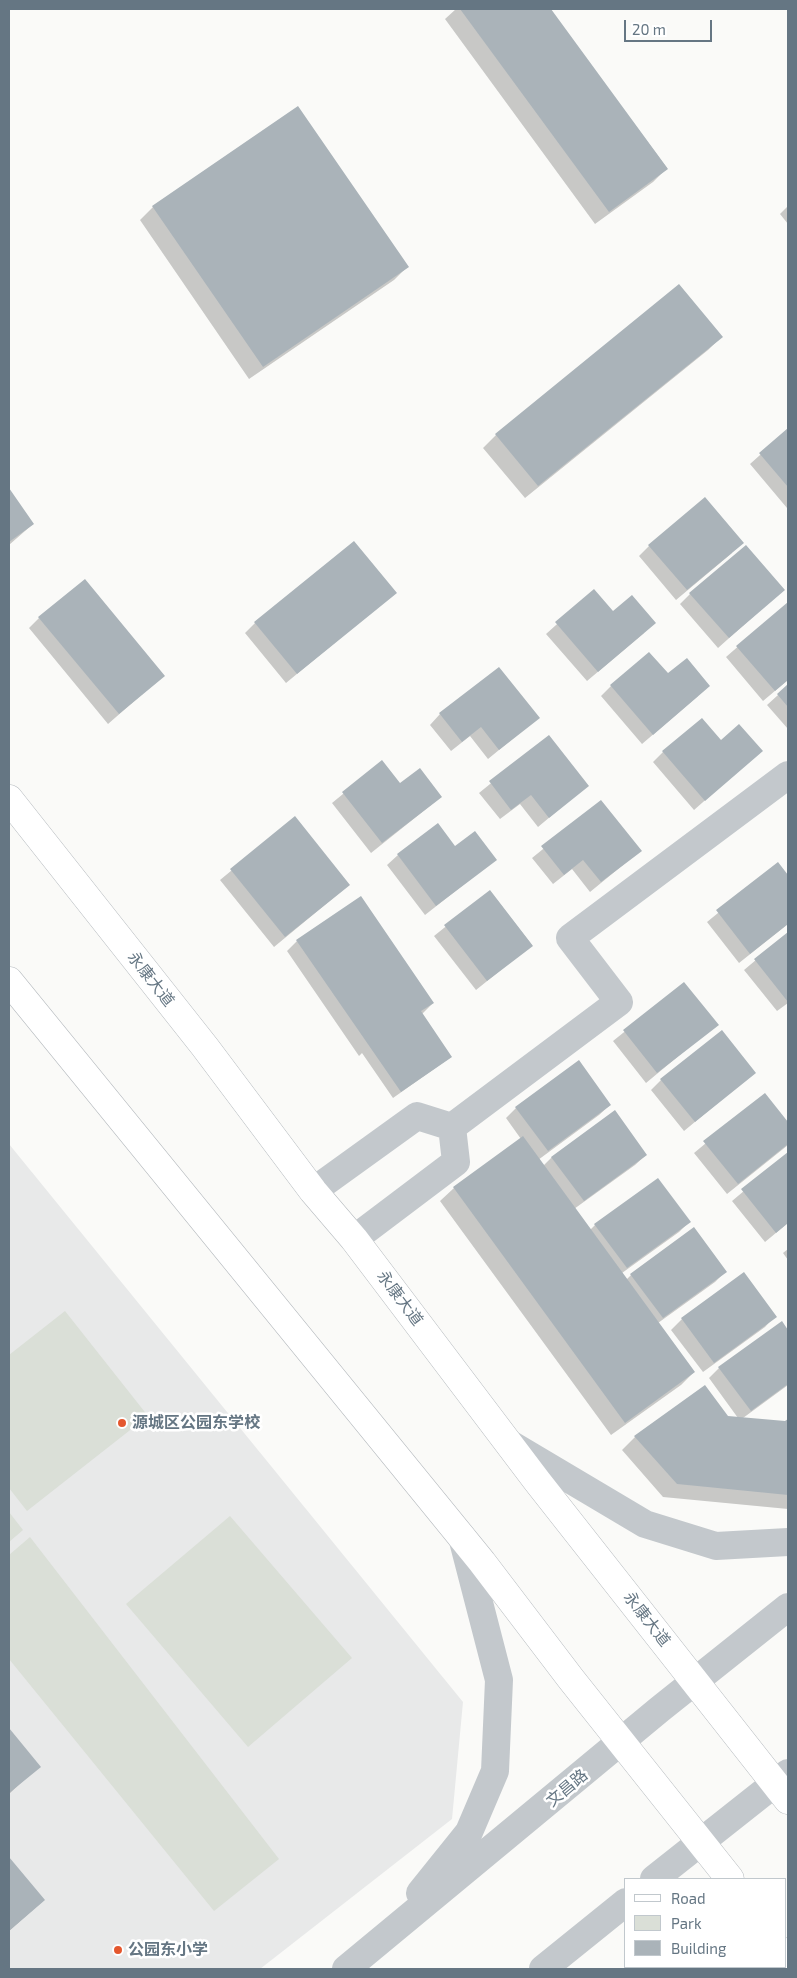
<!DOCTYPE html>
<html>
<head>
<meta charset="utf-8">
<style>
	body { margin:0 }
	#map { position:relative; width:797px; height:1978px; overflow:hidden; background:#fafaf8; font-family:"Exo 2",sans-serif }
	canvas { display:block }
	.frame { position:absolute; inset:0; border:10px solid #657683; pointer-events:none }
	.legend { position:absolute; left:624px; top:1878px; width:162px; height:90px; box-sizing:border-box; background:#fff; border:1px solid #c1c8cd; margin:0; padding:6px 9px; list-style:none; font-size:15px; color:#657683 }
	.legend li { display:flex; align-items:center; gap:10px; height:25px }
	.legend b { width:25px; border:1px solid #c1c8cd }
	.scale { position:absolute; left:624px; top:20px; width:88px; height:22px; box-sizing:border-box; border:2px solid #657683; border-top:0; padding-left:6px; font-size:15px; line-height:18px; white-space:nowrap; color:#657683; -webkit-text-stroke:4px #fff; paint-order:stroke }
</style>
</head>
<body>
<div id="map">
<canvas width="797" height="1978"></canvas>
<div class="frame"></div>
<ul class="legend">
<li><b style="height:6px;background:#fff"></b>Road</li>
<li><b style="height:14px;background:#dadfd7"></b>Park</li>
<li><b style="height:14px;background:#aab3b9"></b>Building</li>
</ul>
<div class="scale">20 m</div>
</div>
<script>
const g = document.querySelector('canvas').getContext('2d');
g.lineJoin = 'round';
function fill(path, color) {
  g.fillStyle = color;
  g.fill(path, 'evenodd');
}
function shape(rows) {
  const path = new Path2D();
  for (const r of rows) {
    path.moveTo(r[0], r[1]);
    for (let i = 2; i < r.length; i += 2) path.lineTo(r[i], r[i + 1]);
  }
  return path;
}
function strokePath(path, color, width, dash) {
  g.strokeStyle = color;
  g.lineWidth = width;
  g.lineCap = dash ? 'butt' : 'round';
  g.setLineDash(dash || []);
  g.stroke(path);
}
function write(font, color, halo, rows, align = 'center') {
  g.font = font + ' "Exo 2","Noto Sans SC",sans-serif';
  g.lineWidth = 5;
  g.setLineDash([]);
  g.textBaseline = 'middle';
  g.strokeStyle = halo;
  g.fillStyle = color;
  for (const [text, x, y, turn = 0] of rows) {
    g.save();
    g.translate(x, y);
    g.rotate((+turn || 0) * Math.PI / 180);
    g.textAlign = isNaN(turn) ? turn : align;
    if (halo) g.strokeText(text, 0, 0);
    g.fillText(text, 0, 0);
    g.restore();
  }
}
const built = shape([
	[9,1144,463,1702,452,1819,260,1969,9,1969]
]);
const green = shape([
	[65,1311,148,1416,27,1511,9,1488,9,1355],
	[9,1512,23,1530,9,1542],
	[230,1516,352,1658,248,1747,126,1604],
	[30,1537,279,1859,214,1911,9,1659,9,1555]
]);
const shadow = shape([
	[456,9,549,9,667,168,653,182,595,224,445,19],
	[788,206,788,224,780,214],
	[153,207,407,267,394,280,249,379,140,220],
	[721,337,708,350,525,498,483,448,496,435],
	[788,430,788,507,787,508,750,464],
	[9,490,33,524,9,545],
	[649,546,732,553,676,600,639,556],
	[783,590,718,648,680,604,690,594],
	[594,591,613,613,644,633,587,681,546,634],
	[395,593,286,683,245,633,255,623],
	[788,603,788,680,763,701,726,657],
	[39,618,163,676,108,724,29,628],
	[668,675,698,696,642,744,601,696,611,686],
	[788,686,788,729,767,705],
	[440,714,538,718,488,759,470,736,451,751,430,725],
	[549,736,587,786,538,827,520,804,500,819,479,793],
	[761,751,694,810,653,762,663,752],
	[382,762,400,785,441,797,371,853,332,803],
	[601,802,640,851,590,892,572,869,553,884,532,858],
	[295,818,349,885,274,947,220,880],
	[455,848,495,860,425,915,387,865,398,855],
	[778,864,788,877,788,924,739,963,707,922],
	[490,891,532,945,476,990,434,936],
	[788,933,788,1003,777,1011,744,970],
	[297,941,433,1003,422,1014,451,1057,393,1098,362,1053,359,1056,287,951],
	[684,984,717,1024,646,1083,613,1041],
	[754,1073,684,1131,651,1090,661,1080],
	[765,1094,788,1124,788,1145,727,1194,694,1153],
	[610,1105,599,1115,538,1160,543,1166,552,1157,646,1155,635,1165,574,1209,590,1230,595,1225,689,1222,679,1232,622,1273,626,1280,631,1275,725,1272,715,1282,658,1323,694,1372,681,1385,611,1435,440,1201,454,1188,521,1139,506,1118,516,1108],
	[788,1154,788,1223,765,1242,732,1201],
	[788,1249,788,1260,783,1253],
	[744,1274,775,1316,765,1327,703,1372,671,1330,682,1319],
	[781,1323,788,1332,788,1385,743,1418,786,1423,788,1421,788,1509,663,1497,622,1450,635,1437,727,1417,738,1418,709,1378,719,1368],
	[9,1730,39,1766,9,1794],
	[9,1859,44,1900,9,1931]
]);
const building = shape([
	[460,9,551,9,668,169,609,212],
	[298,106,409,267,263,367,152,206],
	[679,284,723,337,538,486,495,434],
	[788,428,788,487,759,453],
	[9,488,34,524,9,542],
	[705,497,744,543,687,590,648,545],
	[354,541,397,593,297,674,254,622],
	[746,545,785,590,729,638,689,593],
	[85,579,165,676,119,714,38,617],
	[594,589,613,611,632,595,656,623,598,672,555,622],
	[788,602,788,680,775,691,736,646],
	[649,652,668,673,687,658,710,686,653,735,610,685],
	[499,667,540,718,499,750,481,727,462,742,439,713],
	[788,684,788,707,777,694],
	[702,718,721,740,739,724,763,751,705,801,662,751],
	[549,735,589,786,549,818,531,795,511,810,489,781],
	[382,760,400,783,420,768,442,797,382,843,342,792],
	[601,800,642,851,601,882,583,860,564,875,541,846],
	[295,816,350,885,285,937,230,869],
	[438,823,455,846,475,831,497,860,436,906,397,854],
	[778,862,788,875,788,924,750,954,716,910],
	[490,890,533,946,487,981,444,925],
	[361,896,434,1003,421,1011,452,1057,401,1092,296,940],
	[788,932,788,1002,754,959],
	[684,982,719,1025,657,1073,623,1030],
	[722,1030,756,1073,695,1122,660,1079],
	[579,1060,611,1105,548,1151,515,1107],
	[765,1093,788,1122,788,1144,738,1184,703,1141],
	[615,1110,647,1155,584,1201,551,1157],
	[523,1136,695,1372,625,1423,453,1187],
	[788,1152,788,1223,776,1233,741,1189],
	[658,1178,691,1222,627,1268,594,1224],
	[694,1227,727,1272,663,1318,630,1274],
	[744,1272,777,1317,714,1363,681,1318],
	[782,1321,788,1330,788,1384,751,1411,718,1367],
	[705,1385,728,1416,785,1421,788,1419,788,1495,677,1484,634,1436],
	[9,1728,41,1767,9,1793],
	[9,1857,45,1900,9,1931]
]);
const minor = shape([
	[313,1191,417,1116,452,1127],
	[354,1239,456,1162,452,1127,619,1002,570,938,788,775],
	[512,1445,645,1524,716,1546,788,1542],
	[654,1879,788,1773],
	[420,1893,469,1832,495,1771,499,1680,462,1537],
	[346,1969,660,1709,788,1607],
	[543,1969,626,1902],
	[688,1969,697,1969]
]);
const major = shape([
	[9,799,205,1047,313,1191,354,1239,537,1481,788,1800],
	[9,981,482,1562,571,1679,730,1879],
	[786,1952,788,1956]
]);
const markers = [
	[122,1423,5,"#e4572e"],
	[118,1950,5,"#e4572e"]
];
const streetNames = [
	["永康大道",151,979,52],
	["永康大道",400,1298,53],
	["永康大道",647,1619,52],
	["文昌路",567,1788,-40]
];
const poiNames = [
	["源城区公园东学校",132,1423],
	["公园东小学",128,1950]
];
fill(built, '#e8e9e9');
fill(green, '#dadfd7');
fill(shadow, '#0003');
fill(building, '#aab3b9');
strokePath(major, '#b5babe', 29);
strokePath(minor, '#c3c8cc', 28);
strokePath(major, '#fff', 28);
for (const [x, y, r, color] of markers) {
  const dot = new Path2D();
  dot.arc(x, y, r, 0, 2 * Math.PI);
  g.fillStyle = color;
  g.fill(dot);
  strokePath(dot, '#fff', 2);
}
write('16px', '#657683', '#fff', streetNames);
write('bold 16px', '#657683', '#fff', poiNames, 'left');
</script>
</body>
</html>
